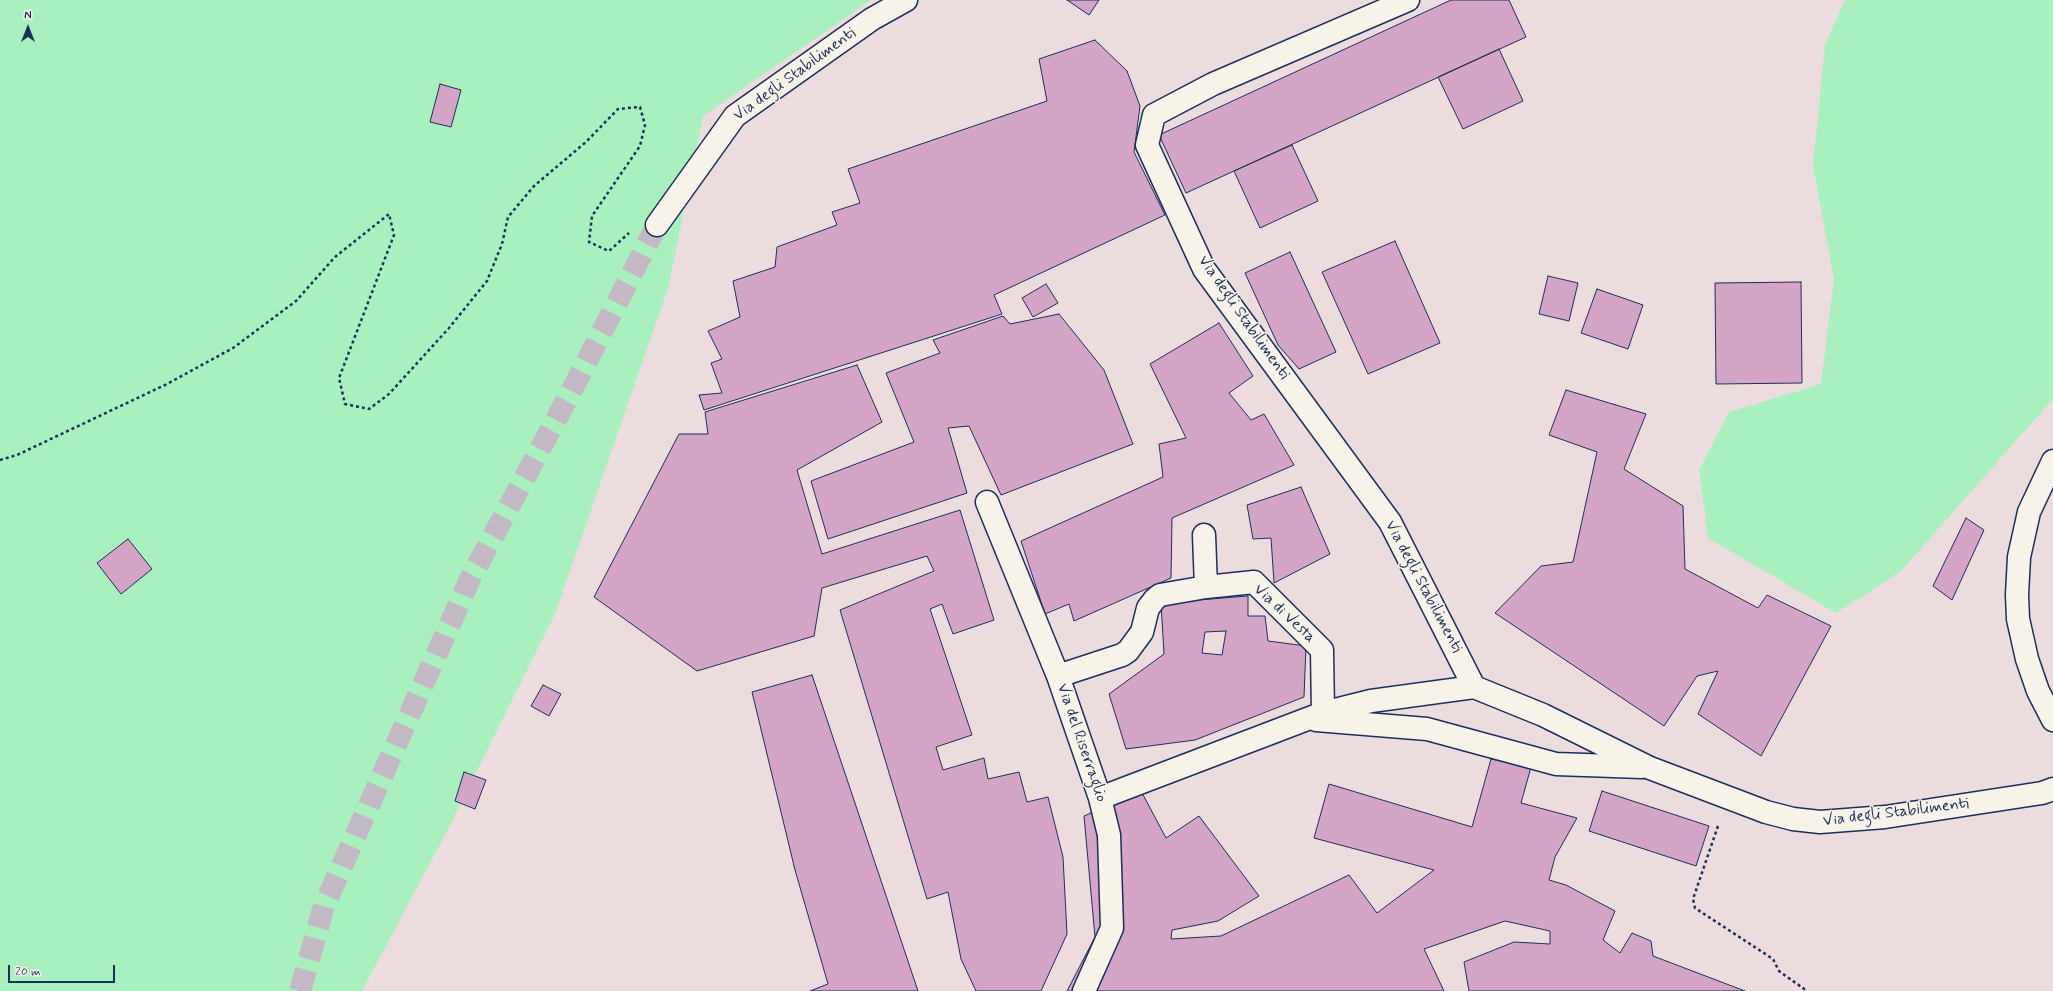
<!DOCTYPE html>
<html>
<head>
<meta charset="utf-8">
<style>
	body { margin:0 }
	#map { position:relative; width:2053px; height:991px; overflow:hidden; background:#ecdcde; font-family:Mynerve,sans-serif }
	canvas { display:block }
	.north { position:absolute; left:8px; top:8px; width:40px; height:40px; -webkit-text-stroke:3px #f7f3e8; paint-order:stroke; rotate:0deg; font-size:11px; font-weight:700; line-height:16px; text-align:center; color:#1b2f5e }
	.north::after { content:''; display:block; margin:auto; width:14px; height:18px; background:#1b2f5e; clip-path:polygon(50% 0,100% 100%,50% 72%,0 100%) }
	.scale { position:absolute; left:8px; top:965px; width:107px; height:18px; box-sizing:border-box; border:2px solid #1b2f5e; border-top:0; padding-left:5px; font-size:12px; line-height:14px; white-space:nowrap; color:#1b2f5e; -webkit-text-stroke:3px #f7f3e8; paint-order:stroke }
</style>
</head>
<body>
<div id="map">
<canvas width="2053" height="991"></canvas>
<div class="north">N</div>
<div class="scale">20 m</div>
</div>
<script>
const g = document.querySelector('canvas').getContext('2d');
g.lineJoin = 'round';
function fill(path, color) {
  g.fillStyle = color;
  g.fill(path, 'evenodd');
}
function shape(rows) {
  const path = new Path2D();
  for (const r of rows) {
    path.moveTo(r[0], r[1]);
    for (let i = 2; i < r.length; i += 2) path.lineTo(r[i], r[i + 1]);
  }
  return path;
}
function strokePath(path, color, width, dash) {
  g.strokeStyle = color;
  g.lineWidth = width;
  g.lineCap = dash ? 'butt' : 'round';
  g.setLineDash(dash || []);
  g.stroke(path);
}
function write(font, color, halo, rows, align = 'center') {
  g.font = font + ' Mynerve,sans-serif';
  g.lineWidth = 3;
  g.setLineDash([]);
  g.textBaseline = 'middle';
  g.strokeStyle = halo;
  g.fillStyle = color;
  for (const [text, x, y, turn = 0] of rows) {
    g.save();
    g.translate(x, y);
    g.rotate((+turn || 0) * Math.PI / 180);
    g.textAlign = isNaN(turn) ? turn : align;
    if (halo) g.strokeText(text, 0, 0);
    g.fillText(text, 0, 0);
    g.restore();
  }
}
const green = shape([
	[0,0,871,0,703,116,669,285,555,614,446,833,362,991,0,991],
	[1845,0,2053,0,2053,399,1900,572,1836,613,1708,538,1699,470,1729,412,1821,384,1834,279,1813,166,1825,45]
]);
const building = shape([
	[1067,0,1099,0,1089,15,1067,0],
	[1451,0,1509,0,1526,37,1186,193,1159,135,1451,0],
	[1095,40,1127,71,1140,106,1134,152,1165,215,994,295,1002,314,704,410,699,395,722,393,711,363,722,359,708,331,740,317,733,281,775,267,777,247,837,225,832,212,860,203,848,169,1047,101,1039,59,1095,40],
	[1499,49,1523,101,1463,129,1438,77,1499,49],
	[440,84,461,90,451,127,430,122,440,84],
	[1292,145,1318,201,1260,228,1234,171,1292,145],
	[1395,241,1440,343,1368,374,1322,272,1395,241],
	[1290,252,1336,352,1299,369,1278,345,1245,273,1290,252],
	[1548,276,1578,283,1569,321,1539,314,1548,276],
	[1801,282,1802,383,1716,384,1715,283,1801,282],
	[1046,284,1058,303,1033,317,1022,298,1046,284],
	[1597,289,1643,305,1628,349,1581,333,1597,289],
	[1059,314,1104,370,1133,444,1001,495,969,426,948,428,967,493,828,539,811,481,914,442,886,373,940,353,933,340,1003,316,1010,324,1059,314],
	[1219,323,1253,376,1229,393,1251,420,1264,414,1294,465,1172,518,1171,578,1074,621,1069,604,1045,614,1021,541,1163,477,1159,444,1186,438,1150,364,1219,323],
	[857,365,882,422,797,470,822,554,960,510,994,620,953,634,942,604,930,609,972,735,936,747,943,770,984,758,988,779,1019,772,1027,802,1048,797,1063,857,1067,934,1041,991,976,991,961,959,948,892,927,899,840,610,934,571,927,556,822,588,814,636,697,671,594,597,679,434,708,434,705,412,857,365],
	[1566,390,1646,414,1624,469,1683,506,1685,569,1758,608,1767,595,1831,626,1761,756,1698,714,1718,671,1697,676,1664,726,1495,613,1541,566,1573,562,1597,452,1549,435,1566,390],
	[1301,487,1330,554,1274,583,1271,538,1253,539,1247,505,1301,487],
	[1966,518,1984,530,1952,600,1933,586,1966,518],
	[128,539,152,569,121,594,97,563,128,539],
	[1248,596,1248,616,1265,616,1268,641,1306,646,1304,697,1195,740,1126,749,1109,694,1164,654,1161,603,1248,596],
	[1226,631,1222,655,1202,653,1205,632,1226,631],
	[812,675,918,991,810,991,828,984,795,870,752,692,812,675],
	[543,685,561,694,549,716,531,706,543,685],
	[1491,759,1531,767,1521,803,1577,818,1555,857,1549,880,1566,885,1615,911,1603,940,1620,953,1632,933,1651,941,1653,956,1745,991,1469,991,1464,962,1514,942,1550,944,1550,931,1505,921,1424,949,1444,991,1067,991,1095,937,1084,816,1141,791,1166,838,1199,816,1259,896,1218,921,1172,930,1171,939,1221,936,1349,875,1377,913,1434,870,1314,838,1329,784,1472,827,1491,759],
	[464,772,486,780,475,809,455,801,464,772],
	[1602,791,1709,826,1696,866,1589,831,1602,791]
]);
const minorTunnel = shape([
	[300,991,324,906,471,577,573,388,657,225]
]);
const path = shape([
	[0,460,17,455,167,384,233,348,296,301,335,257,389,214,394,235,339,378,345,404,369,409,389,394,449,328,487,281,502,244,508,217,534,186,586,142,618,109,640,107,645,125,640,146,592,216,589,242,609,251,629,233],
	[1718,826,1693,899,1695,908,1773,959,1779,971,1807,991]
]);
const minor = shape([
	[1408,0,1213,84,1154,115,1147,145,1204,269,1390,522,1474,687],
	[657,225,735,116,872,19,906,0],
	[2053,461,2029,512,2019,557,2017,595,2018,619,2027,659,2038,691,2053,720],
	[987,502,1058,676,1100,798,1109,835,1112,928,1084,991],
	[1204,535,1206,587],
	[1058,676,1122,655,1128,651,1142,632,1148,608,1155,599,1160,595,1206,587,1254,582,1322,650,1323,713],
	[1316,720,1427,729,1556,764,1642,767],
	[1100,798,1323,713,1371,701,1474,687,1543,715,1650,768,1766,812,1793,819,1820,822,1885,817,2042,793,2053,789]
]);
const streetNames = [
	["Via degli Stabilimenti",795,75,-36],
	["Via degli Stabilimenti",1243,318,55],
	["Via degli Stabilimenti",1423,587,62],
	["Via di Vesta",1284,614,43],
	["Via del Riserraglio",1081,743,71],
	["Via degli Stabilimenti",1896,813,-7]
];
fill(green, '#a8f1bf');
fill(building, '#d4a5c6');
strokePath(building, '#1b2f5e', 1);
strokePath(minorTunnel, '#c2b9c4', 22, [22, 11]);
strokePath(minor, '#1b2f5e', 25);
strokePath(path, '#1b2f5e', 2.5, [3, 3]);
strokePath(minor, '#f7f3e8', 22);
write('16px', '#1b2f5e', '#f7f3e8', streetNames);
</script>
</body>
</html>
